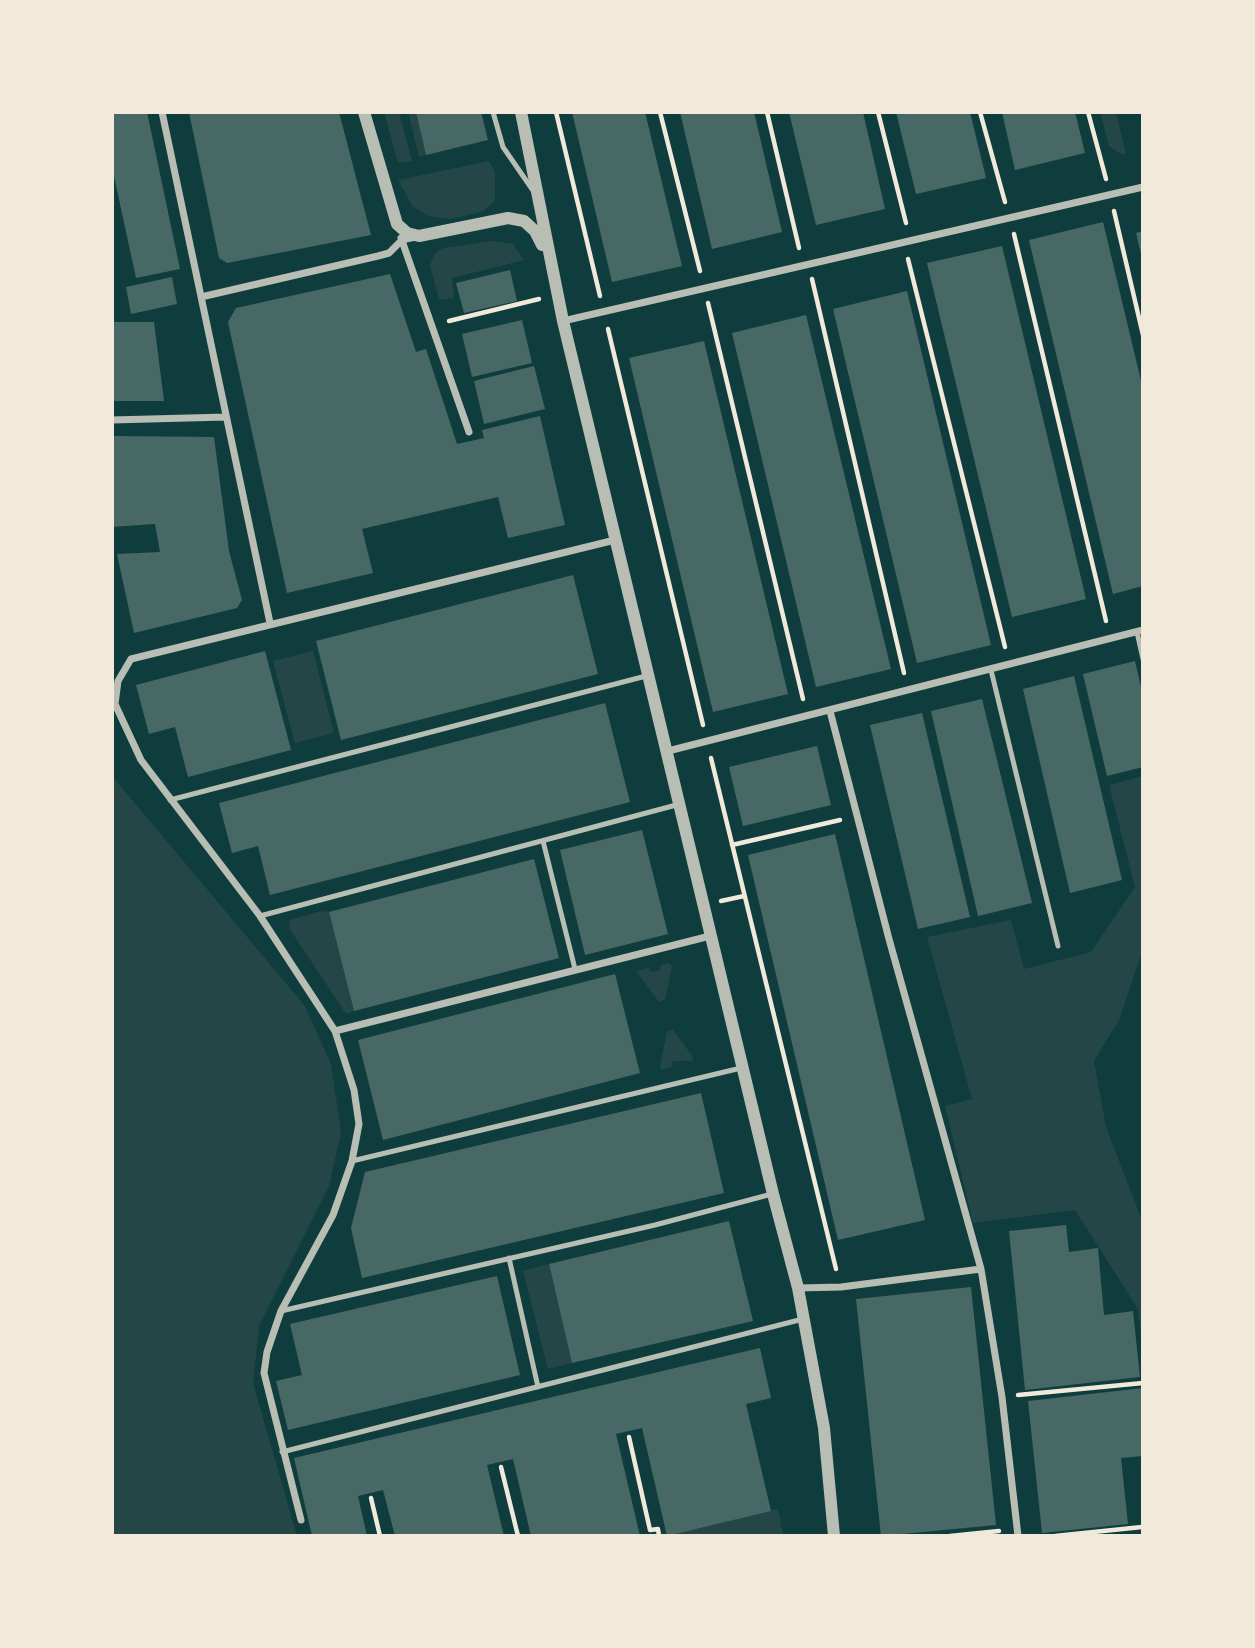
<!DOCTYPE html>
<html>
<head>
<meta charset="utf-8">
<style>
	body { margin:0 }
	#map { position:relative; width:1255px; height:1648px; overflow:hidden; background:#0f3d3e; font-family:Mulish,sans-serif }
	canvas { display:block }
	.frame { position:absolute; inset:0; border:114px solid #f1e9da; pointer-events:none }
</style>
</head>
<body>
<div id="map">
<canvas width="1255" height="1648"></canvas>
<div class="frame"></div>
</div>
<script>
const g = document.querySelector('canvas').getContext('2d');
g.lineJoin = 'round';
function fill(path, color) {
  g.fillStyle = color;
  g.fill(path, 'evenodd');
}
function shape(rows) {
  const path = new Path2D();
  for (const r of rows) {
    path.moveTo(r[0], r[1]);
    for (let i = 2; i < r.length; i += 2) path.lineTo(r[i], r[i + 1]);
  }
  return path;
}
function strokePath(path, color, width, dash) {
  g.strokeStyle = color;
  g.lineWidth = width;
  g.lineCap = dash ? 'butt' : 'round';
  g.setLineDash(dash || []);
  g.stroke(path);
}
const green = shape([
	[384,112,399,112,412,161,398,163],
	[408,112,416,112,426,155,419,157],
	[1100,112,1116,112,1126,154,1119,153,1109,146],
	[489,161,495,172,495,201,482,212,450,219,429,216,413,207,398,180],
	[492,241,513,244,524,260,452,278,454,298,439,300,430,265,435,253,444,248],
	[313,651,334,733,295,743,273,661],
	[112,776,305,1006,331,1064,341,1132,329,1186,259,1326,253,1383,297,1536,112,1536],
	[1143,776,1143,949,1119,1020,1094,1061,1106,1127,1143,1223,1143,1354,1138,1309,1075,1210,973,1223,945,1106,972,1099,927,937,1011,920,1024,969,1091,952,1135,887,1109,785],
	[321,911,329,912,354,1011,346,1014,289,928,290,920],
	[669,963,672,967,665,1000,659,1002,637,972,648,967,651,972,659,971,661,965],
	[673,1030,693,1057,693,1061,673,1061,672,1067,662,1069,660,1068,667,1031],
	[549,1264,572,1363,548,1369,523,1271],
	[778,1509,783,1536,667,1536]
]);
const building = shape([
	[112,112,147,112,180,269,136,278,112,167],
	[189,112,339,112,371,235,227,263,219,258],
	[416,112,481,112,488,140,426,155],
	[572,112,645,112,682,266,612,282],
	[680,112,754,112,782,232,712,249],
	[789,112,863,112,885,209,816,225],
	[896,112,970,112,986,178,916,194],
	[1002,112,1075,112,1085,153,1015,170],
	[1103,222,1143,389,1143,586,1113,594,1029,240],
	[1143,231,1143,257,1142,258,1136,233],
	[1002,246,1086,599,1012,617,927,263],
	[510,270,517,301,464,313,456,283],
	[390,274,416,352,426,349,457,444,484,438,482,430,540,416,565,525,508,538,498,497,362,529,373,573,287,593,228,322,236,308],
	[172,277,177,304,131,314,126,287],
	[907,291,991,645,917,663,833,309],
	[806,315,891,669,816,687,732,333],
	[522,320,532,363,472,377,462,334],
	[112,322,154,322,164,401,112,401],
	[704,341,788,694,713,712,629,358],
	[534,366,545,409,484,424,474,381],
	[112,436,214,437,229,551,242,600,237,608,134,633,117,554,160,552,155,524,112,527],
	[573,575,598,674,341,740,316,641],
	[265,651,291,750,188,777,175,727,149,734,136,685],
	[1135,661,1143,696,1143,767,1107,776,1083,674],
	[1074,676,1122,880,1070,893,1023,689],
	[982,699,1032,903,978,916,931,711],
	[605,703,630,802,270,895,258,846,232,853,219,803],
	[922,713,970,917,918,929,870,725],
	[817,746,831,805,743,826,729,767],
	[642,830,668,934,585,955,560,850],
	[835,834,925,1220,838,1240,748,855],
	[534,859,559,958,354,1011,329,912],
	[615,974,640,1073,383,1140,358,1040],
	[701,1093,724,1193,362,1278,351,1228,365,1172],
	[729,1221,753,1321,572,1363,549,1264],
	[1066,1225,1069,1252,1098,1248,1104,1315,1133,1311,1140,1377,1025,1390,1009,1231],
	[497,1276,520,1375,288,1430,276,1381,302,1375,290,1324],
	[971,1287,996,1525,881,1536,856,1299],
	[760,1348,771,1398,746,1404,771,1511,667,1536,642,1428,616,1434,640,1536,531,1536,513,1459,487,1465,504,1536,395,1536,383,1490,358,1496,367,1536,312,1536,294,1458],
	[1143,1388,1143,1456,1121,1458,1128,1524,1042,1533,1028,1401]
]);
const path = shape([
	[556,112,600,296],
	[660,112,700,271],
	[767,112,799,248],
	[878,112,906,223],
	[980,112,1005,202],
	[1088,112,1106,179],
	[1114,211,1143,335],
	[1014,234,1106,621],
	[908,259,1005,647],
	[812,279,904,673],
	[708,303,803,699],
	[449,321,539,299],
	[608,329,703,725],
	[711,758,836,1269],
	[732,845,840,820],
	[721,901,744,896],
	[1018,1395,1143,1383],
	[629,1437,650,1530,658,1529,659,1536],
	[501,1467,518,1536],
	[371,1498,380,1536],
	[950,1536,999,1531],
	[1055,1536,1142,1527]
]);
const service = shape([
	[493,112,503,147,532,189],
	[1137,632,1143,659],
	[991,670,1058,946],
	[170,800,646,676],
	[543,841,575,969],
	[260,916,680,804],
	[352,1161,741,1068],
	[509,1258,538,1387],
	[281,1311,655,1225,772,1194],
	[282,1452,803,1319]
]);
const minor = shape([
	[162,112,270,623],
	[401,238,469,432],
	[201,297,378,256,389,253,402,240,415,237],
	[563,321,1143,187],
	[112,420,226,417],
	[830,711,889,939,981,1269,1002,1397,1018,1536],
	[668,751,1143,630],
	[335,1031,710,936],
	[798,1288,841,1287,981,1269],
	[301,1520,264,1373,267,1352,281,1311,333,1215,352,1161,359,1124,354,1090,335,1031,260,916,141,760,115,704,118,681,131,659,615,540]
]);
const tertiary = shape([
	[364,112,397,224,407,233,419,236,508,218,524,221,535,231,542,245],
	[521,112,563,321,773,1194,798,1288,824,1428,834,1536]
]);
fill(green, '#244646');
fill(building, '#486865');
strokePath(path, '#f1e9da', 4.5);
strokePath(service, '#b8beb3', 5);
strokePath(minor, '#b8beb3', 7);
strokePath(tertiary, '#b8beb3', 12);
</script>
</body>
</html>
